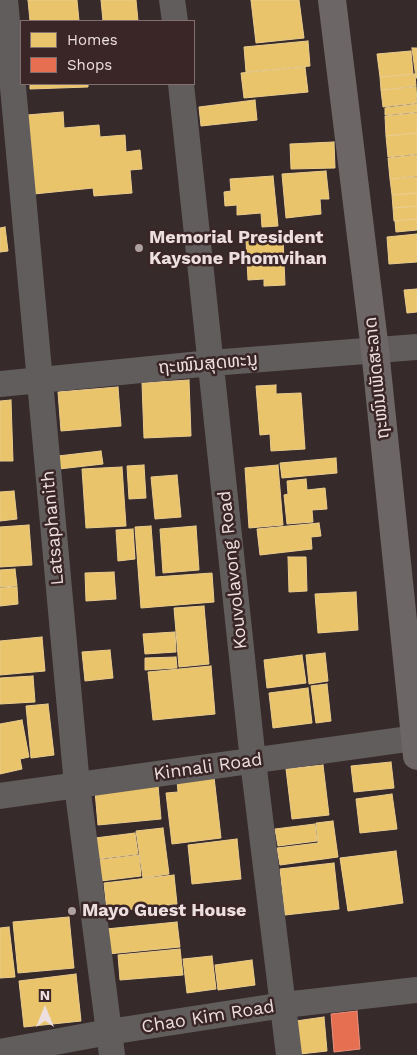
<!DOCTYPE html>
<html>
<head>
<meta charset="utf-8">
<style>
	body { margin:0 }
	#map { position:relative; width:417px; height:1055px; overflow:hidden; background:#362a2b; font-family:"Work Sans",sans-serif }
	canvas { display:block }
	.legend { position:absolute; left:20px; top:20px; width:175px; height:65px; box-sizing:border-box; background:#3a2627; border:1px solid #827071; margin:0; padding:6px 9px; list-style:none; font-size:15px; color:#eddfe0 }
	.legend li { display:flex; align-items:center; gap:10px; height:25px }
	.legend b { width:25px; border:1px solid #827071 }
	.north { position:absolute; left:20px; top:985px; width:50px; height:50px; -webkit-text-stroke:4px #3a2627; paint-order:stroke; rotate:0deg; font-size:14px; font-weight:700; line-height:20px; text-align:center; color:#eddfe0 }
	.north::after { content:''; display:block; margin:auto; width:18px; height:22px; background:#eddfe0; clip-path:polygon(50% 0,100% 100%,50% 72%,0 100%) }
</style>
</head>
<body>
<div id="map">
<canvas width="417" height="1055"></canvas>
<ul class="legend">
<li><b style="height:14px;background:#e9c46a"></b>Homes</li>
<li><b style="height:14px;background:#e76f51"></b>Shops</li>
</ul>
<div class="north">N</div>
</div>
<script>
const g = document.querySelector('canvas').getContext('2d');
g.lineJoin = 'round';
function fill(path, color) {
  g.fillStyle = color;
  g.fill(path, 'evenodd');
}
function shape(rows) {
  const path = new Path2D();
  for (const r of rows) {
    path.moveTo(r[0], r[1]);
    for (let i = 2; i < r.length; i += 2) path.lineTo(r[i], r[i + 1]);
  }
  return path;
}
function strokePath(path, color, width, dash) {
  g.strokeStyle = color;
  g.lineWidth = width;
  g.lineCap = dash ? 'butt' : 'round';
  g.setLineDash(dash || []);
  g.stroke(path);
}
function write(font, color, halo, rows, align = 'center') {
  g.font = font + ' "Work Sans","Noto Sans Lao",sans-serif';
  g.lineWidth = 5;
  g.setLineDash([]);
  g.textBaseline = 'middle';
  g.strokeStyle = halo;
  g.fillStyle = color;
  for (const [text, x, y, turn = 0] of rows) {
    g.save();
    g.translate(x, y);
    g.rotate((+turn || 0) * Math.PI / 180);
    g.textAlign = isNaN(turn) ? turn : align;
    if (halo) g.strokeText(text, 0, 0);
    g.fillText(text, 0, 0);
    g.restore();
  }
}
const homes = shape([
	[28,0,77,0,79,21,30,21,28,0],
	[101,0,136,0,138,21,103,21,101,0],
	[251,0,299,0,304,38,256,43,251,0],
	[308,41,310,66,246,72,244,47,308,41],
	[412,48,417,48,417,78,416,78,412,48],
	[411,51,413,74,380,77,377,54,411,51],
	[305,67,308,92,244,98,241,73,305,67],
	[415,74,416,86,381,90,380,77,415,74],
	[30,84,88,84,88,87,30,89,30,84],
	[416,87,417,103,383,107,381,90,416,87],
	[255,100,257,120,201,126,199,107,255,100],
	[417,104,417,112,385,115,385,108,417,104],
	[63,112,64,128,99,125,100,137,125,135,126,152,140,150,142,169,130,170,132,193,94,196,93,188,34,194,27,115,63,112],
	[417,113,417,133,386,136,385,116,417,113],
	[417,133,417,154,388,157,386,136,417,133],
	[334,142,335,168,291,169,290,144,334,142],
	[417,155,417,176,390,179,388,158,417,155],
	[326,171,329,199,320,199,321,214,286,218,282,174,326,171],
	[273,176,278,226,262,227,261,213,237,215,237,205,225,206,224,192,231,191,230,179,273,176],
	[417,177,417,193,392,195,390,179,417,177],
	[417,193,417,206,393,208,392,195,417,193],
	[417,206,417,219,394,221,393,208,417,206],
	[417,219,417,230,396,232,395,221,417,219],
	[5,227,8,251,0,252,0,228,5,227],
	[417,234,417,262,389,264,387,237,417,234],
	[283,239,285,285,264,286,264,279,248,280,246,240,283,239],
	[417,289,417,312,407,313,404,290,417,289],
	[189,380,191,436,144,438,142,383,189,380],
	[276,385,276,394,301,393,305,449,271,451,270,434,260,435,256,386,276,385],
	[118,387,121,426,61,431,58,392,118,387],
	[11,400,13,461,0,461,0,401,11,400],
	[101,451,103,464,59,469,58,456,101,451],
	[336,458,337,473,282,478,280,463,336,458],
	[144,465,146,498,129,499,127,466,144,465],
	[278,465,283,525,249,528,245,468,278,465],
	[122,467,126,526,86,528,82,469,122,467],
	[177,475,181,517,155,519,151,477,177,475],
	[306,479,307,490,325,488,327,509,312,510,313,522,287,524,284,495,288,494,287,481,306,479],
	[14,491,17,519,0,521,0,492,14,491],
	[319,523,321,536,311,537,312,549,260,555,257,529,319,523],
	[29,525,32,565,0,567,0,527,29,525],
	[151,526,155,577,212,573,214,602,141,608,135,527,151,526],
	[196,526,199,570,163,573,160,529,196,526],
	[133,529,135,559,118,561,116,530,133,529],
	[288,557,306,557,307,591,289,592,288,557],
	[15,569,17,586,0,587,0,570,15,569],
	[114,572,116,599,86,601,85,573,114,572],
	[17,587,18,604,0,606,0,588,17,587],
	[356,592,358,630,318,633,315,594,356,592],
	[204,606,209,664,179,667,174,608,204,606],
	[175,632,176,652,145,654,143,634,175,632],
	[42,637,45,671,0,675,0,641,42,637],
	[110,650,113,678,85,681,82,652,110,650],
	[325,653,328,681,309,684,306,655,325,653],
	[302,655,306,683,267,688,264,660,302,655],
	[176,657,177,668,145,670,145,658,176,657],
	[211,666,215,714,153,720,148,672,211,666],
	[33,676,35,702,0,704,0,678,33,676],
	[327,684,331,721,316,723,311,686,327,684],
	[308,688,312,723,273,728,269,693,308,688],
	[48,704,54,755,31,758,26,706,48,704],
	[22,720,29,757,20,759,22,769,0,774,0,724,22,720],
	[391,762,394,788,354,792,351,766,391,762],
	[323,765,329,815,292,819,286,769,323,765],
	[214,777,221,838,172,844,166,793,178,792,177,781,214,777],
	[158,785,161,819,98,825,95,791,158,785],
	[392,794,397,829,360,833,356,799,392,794],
	[333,821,338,857,280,865,277,848,318,843,316,823,333,821],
	[315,824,317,841,278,846,275,829,315,824],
	[163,828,169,874,143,878,136,831,163,828],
	[135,833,138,854,98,859,95,838,135,833],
	[237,839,241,879,192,884,188,845,237,839],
	[396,851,403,903,348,911,340,858,396,851],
	[139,855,141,876,101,881,99,860,139,855],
	[334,863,339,909,285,915,280,869,334,863],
	[174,875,177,904,107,912,104,883,174,875],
	[69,917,74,968,18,973,13,922,69,917],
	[177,922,180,947,108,954,106,929,177,922],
	[9,927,15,977,0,978,0,928,9,927],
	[180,949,183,975,120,980,118,955,180,949],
	[212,956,216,989,187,993,183,959,212,956],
	[252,960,255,985,218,990,215,965,252,960],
	[76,974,81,1021,24,1027,19,981,76,974],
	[324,1017,327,1051,300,1054,296,1021,324,1017]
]);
const shops = shape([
	[357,1011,360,1049,334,1052,331,1014,357,1011]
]);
const minor = shape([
	[5,0,77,785,112,1055],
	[172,0,175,21],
	[181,84,253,761,289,1055],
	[0,384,211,363,417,347],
	[0,796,415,738],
	[0,1052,109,1032,284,1005,417,990]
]);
const major = shape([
	[332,0,375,350,417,756]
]);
const markers = [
	[139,248,5,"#ada0a1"],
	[72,911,5,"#ada0a1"]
];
const poiNames = [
	["Memorial President",149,238],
	["Kaysone Phomvihan",149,259],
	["Mayo Guest House",82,911]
];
const streetNames = [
	["ຖະໜົນສຸດທະນູ",208,364,-5],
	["ຖະໜົນເພັດສະລາດ",377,378,-96],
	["Latsaphanith",53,528,-95],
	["Kouvolavong Road",233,570,-96],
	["Kinnali Road",208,767,-8],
	["Chao Kim Road",208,1017,-9]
];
fill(homes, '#e9c46a');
strokePath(homes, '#eacc8d', 1);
fill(shops, '#e76f51');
strokePath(shops, '#e9917c', 1);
strokePath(minor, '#625d5d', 26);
strokePath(major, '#6d6666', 28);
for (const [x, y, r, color] of markers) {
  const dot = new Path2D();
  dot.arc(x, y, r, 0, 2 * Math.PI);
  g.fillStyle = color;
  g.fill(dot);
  strokePath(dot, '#3a2627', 2);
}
write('bold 18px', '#eddfe0', '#3a2627', poiNames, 'left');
write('18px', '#eddfe0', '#3a2627', streetNames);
</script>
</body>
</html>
